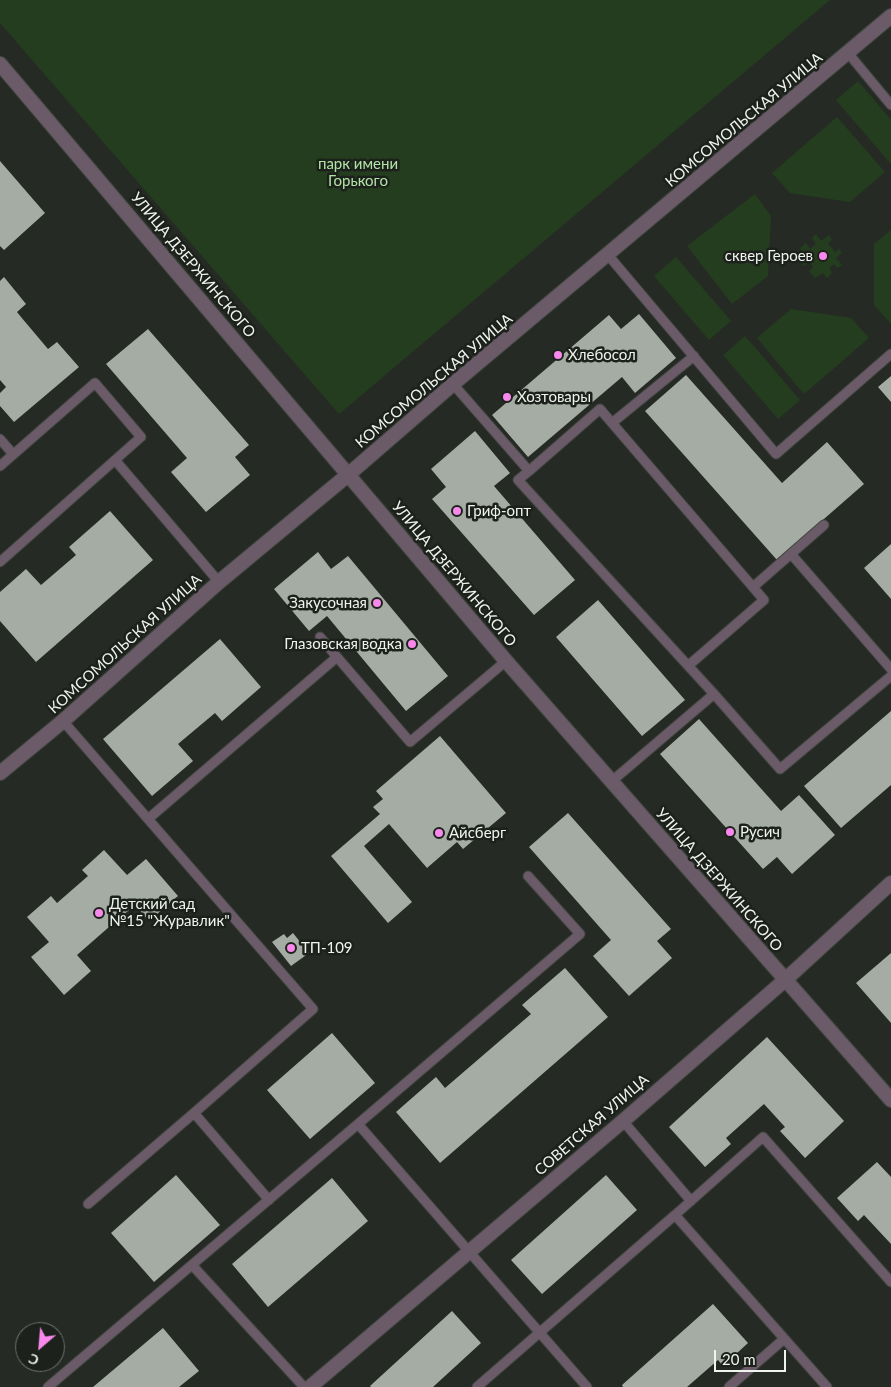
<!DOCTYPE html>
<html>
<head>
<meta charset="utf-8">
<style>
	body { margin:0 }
	#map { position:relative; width:891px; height:1387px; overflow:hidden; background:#252b24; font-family:Lato,sans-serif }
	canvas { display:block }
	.north { position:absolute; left:15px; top:1322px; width:50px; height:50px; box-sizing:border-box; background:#1c211b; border:1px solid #717570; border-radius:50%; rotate:207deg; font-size:14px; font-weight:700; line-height:20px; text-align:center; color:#f0f4ef }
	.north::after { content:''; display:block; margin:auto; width:18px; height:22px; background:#f888eb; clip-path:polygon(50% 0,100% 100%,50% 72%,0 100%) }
	.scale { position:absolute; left:714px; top:1350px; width:72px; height:22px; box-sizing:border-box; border:2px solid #f0f4ef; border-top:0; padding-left:6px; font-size:15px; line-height:18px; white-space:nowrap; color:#f0f4ef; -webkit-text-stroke:4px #1c211b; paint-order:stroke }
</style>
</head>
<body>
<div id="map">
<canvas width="891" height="1387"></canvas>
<div class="north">С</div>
<div class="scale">20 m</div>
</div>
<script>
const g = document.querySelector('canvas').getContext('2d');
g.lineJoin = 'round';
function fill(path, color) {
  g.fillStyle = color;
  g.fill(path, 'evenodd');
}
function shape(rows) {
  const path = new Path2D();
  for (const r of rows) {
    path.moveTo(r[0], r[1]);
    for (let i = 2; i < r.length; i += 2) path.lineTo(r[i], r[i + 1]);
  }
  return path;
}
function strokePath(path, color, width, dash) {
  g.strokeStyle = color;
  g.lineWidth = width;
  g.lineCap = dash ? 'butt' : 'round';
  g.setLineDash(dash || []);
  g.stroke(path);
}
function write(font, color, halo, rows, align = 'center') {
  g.font = font + ' Lato,sans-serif';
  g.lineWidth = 5;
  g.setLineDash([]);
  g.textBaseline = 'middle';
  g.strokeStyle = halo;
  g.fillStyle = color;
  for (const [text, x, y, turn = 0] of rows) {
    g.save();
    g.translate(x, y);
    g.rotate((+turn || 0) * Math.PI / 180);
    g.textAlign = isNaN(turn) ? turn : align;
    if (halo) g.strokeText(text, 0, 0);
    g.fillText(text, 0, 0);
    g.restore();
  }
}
const green = shape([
	[0,0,830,0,339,414,0,23],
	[858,81,891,120,891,164,836,100],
	[837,117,885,172,850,202,790,193,772,173],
	[755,194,771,216,768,276,732,304,687,246],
	[891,230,891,324,874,305,874,244],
	[816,234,821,241,829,235,832,240,828,243,835,252,839,249,842,253,836,258,842,265,837,268,834,264,829,268,832,273,827,278,823,273,815,278,809,271,813,267,810,262,804,266,799,259,805,255,800,248,806,243,810,249,816,244,812,238],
	[676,257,731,321,709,340,654,276],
	[791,309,851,318,869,338,804,394,757,338],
	[745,336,800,400,778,419,723,355]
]);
const building = shape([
	[0,161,45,213,4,250,0,246],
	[4,277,26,304,17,312,21,317,48,349,57,342,79,367,14,422,0,406,0,393,6,387,0,380,0,281],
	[639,314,676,358,635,393,622,377,528,457,492,415,609,315,621,329],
	[148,329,249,445,235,457,250,475,206,512,171,472,187,458,106,364],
	[686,375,782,483,827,442,864,484,777,560,645,411],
	[891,376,891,402,878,387],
	[475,431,510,473,494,486,575,580,534,615,432,499,446,487,431,469],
	[110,511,153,560,36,662,0,621,0,592,26,569,41,585,76,555,69,547],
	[891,544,891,599,864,568],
	[318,552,331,569,348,556,448,676,406,711,327,616,309,631,274,589],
	[598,600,685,700,642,736,556,637],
	[220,639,261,687,222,721,215,713,178,744,193,761,152,796,103,739],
	[891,711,891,785,841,828,804,786],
	[699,719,781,811,799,795,835,835,792,874,777,857,763,869,660,754],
	[440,736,506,813,463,849,457,842,427,868,389,824,364,846,412,902,388,923,331,856,380,814,373,807,383,799,376,791],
	[568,813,671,929,657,941,672,958,629,996,593,956,611,940,529,847],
	[104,850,127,875,146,859,178,896,149,921,135,905,109,927,77,955,91,971,64,995,31,957,49,942,27,917,51,896,57,903,88,876,82,870],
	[293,933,309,953,291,966,272,942,284,934,287,938],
	[891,953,891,1023,856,983],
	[565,968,608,1017,440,1163,396,1112,436,1077,445,1088,531,1014,522,1005],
	[332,1033,375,1083,310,1139,267,1090],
	[767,1037,844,1121,805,1158,780,1131,785,1127,764,1104,726,1138,731,1144,705,1167,669,1127],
	[877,1162,891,1177,891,1244,864,1215,858,1221,837,1198],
	[176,1175,220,1225,154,1282,111,1233],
	[606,1175,637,1210,542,1294,511,1260],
	[332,1178,368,1221,268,1307,232,1264],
	[713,1304,748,1343,723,1366,718,1360,687,1387,623,1387,622,1385],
	[452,1311,481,1343,433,1387,371,1387,370,1386],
	[163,1328,199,1371,179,1387,93,1387]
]);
const service = shape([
	[848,53,891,105],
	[608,255,776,454,891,354],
	[453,384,529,471,600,409,764,600,689,665],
	[612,423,694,356],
	[0,439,13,454],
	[115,460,219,582],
	[0,466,95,383,141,437,0,562],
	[529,471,518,480,714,694],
	[791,554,891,669],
	[753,587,824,525],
	[320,637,337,657],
	[63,721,148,819,337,657,410,742,506,661],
	[612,781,714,694,780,769,891,676],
	[148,819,313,1009,194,1113],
	[528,876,580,934,358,1124,587,1387],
	[623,1121,691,1201],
	[88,1204,194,1113,269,1200],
	[192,1265,304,1387],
	[48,1387,358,1124],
	[477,1387,675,1215],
	[729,1387,784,1339],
	[827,1387,675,1215,763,1137,891,1282]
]);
const minor = shape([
	[0,773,63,721,219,582,349,474,453,384,891,16]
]);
const tertiary = shape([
	[0,64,506,661,891,1100],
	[310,1387,623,1121,785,980,891,883]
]);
const markers = [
	[823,256,5,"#f888eb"],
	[558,355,5,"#f888eb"],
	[507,397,5,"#f888eb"],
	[457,511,5,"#f888eb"],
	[377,603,5,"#f888eb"],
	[412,644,5,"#f888eb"],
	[730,832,5,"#f888eb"],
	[439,833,5,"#f888eb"],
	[99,913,5,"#f888eb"],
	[291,948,5,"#f888eb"]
];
const streetNames = [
	["КОМСОМОЛЬСКАЯ УЛИЦА",744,120,-40],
	["УЛИЦА ДЗЕРЖИНСКОГО",193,265,50],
	["КОМСОМОЛЬСКАЯ УЛИЦА",434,381,-40],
	["УЛИЦА ДЗЕРЖИНСКОГО",454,574,50],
	["КОМСОМОЛЬСКАЯ УЛИЦА",125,644,-42],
	["УЛИЦА ДЗЕРЖИНСКОГО",719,880,49],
	["СОВЕТСКАЯ УЛИЦА",592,1125,-41]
];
const parkNames = [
	["парк имени",358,164],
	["Горького",358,181]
];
const poiNames = [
	["сквер Героев",813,256,"right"],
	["Хлебосол",568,355],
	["Хозтовары",517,397],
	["Гриф-опт",467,511],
	["Закусочная",367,603,"right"],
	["Глазовская водка",402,644,"right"],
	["Русич",740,832],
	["Айсберг",449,833],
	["Детский сад",109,904],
	["№15 \"Журавлик\"",109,921],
	["ТП-109",301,948]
];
fill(green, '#253d1f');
fill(building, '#a4aca3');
strokePath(service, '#414740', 11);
strokePath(minor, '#414740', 16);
strokePath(tertiary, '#414740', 16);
strokePath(service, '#6b5a68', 9);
strokePath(minor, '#6b5a68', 14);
strokePath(tertiary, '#6b5a68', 14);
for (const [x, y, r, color] of markers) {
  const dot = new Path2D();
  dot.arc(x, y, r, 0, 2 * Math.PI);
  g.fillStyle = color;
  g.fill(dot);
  strokePath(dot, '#1c211b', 2);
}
write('15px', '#f0f4ef', '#1c211b', streetNames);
write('15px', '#b1e3a5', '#1c211b', parkNames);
write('15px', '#f0f4ef', '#1c211b', poiNames, 'left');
</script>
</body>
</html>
